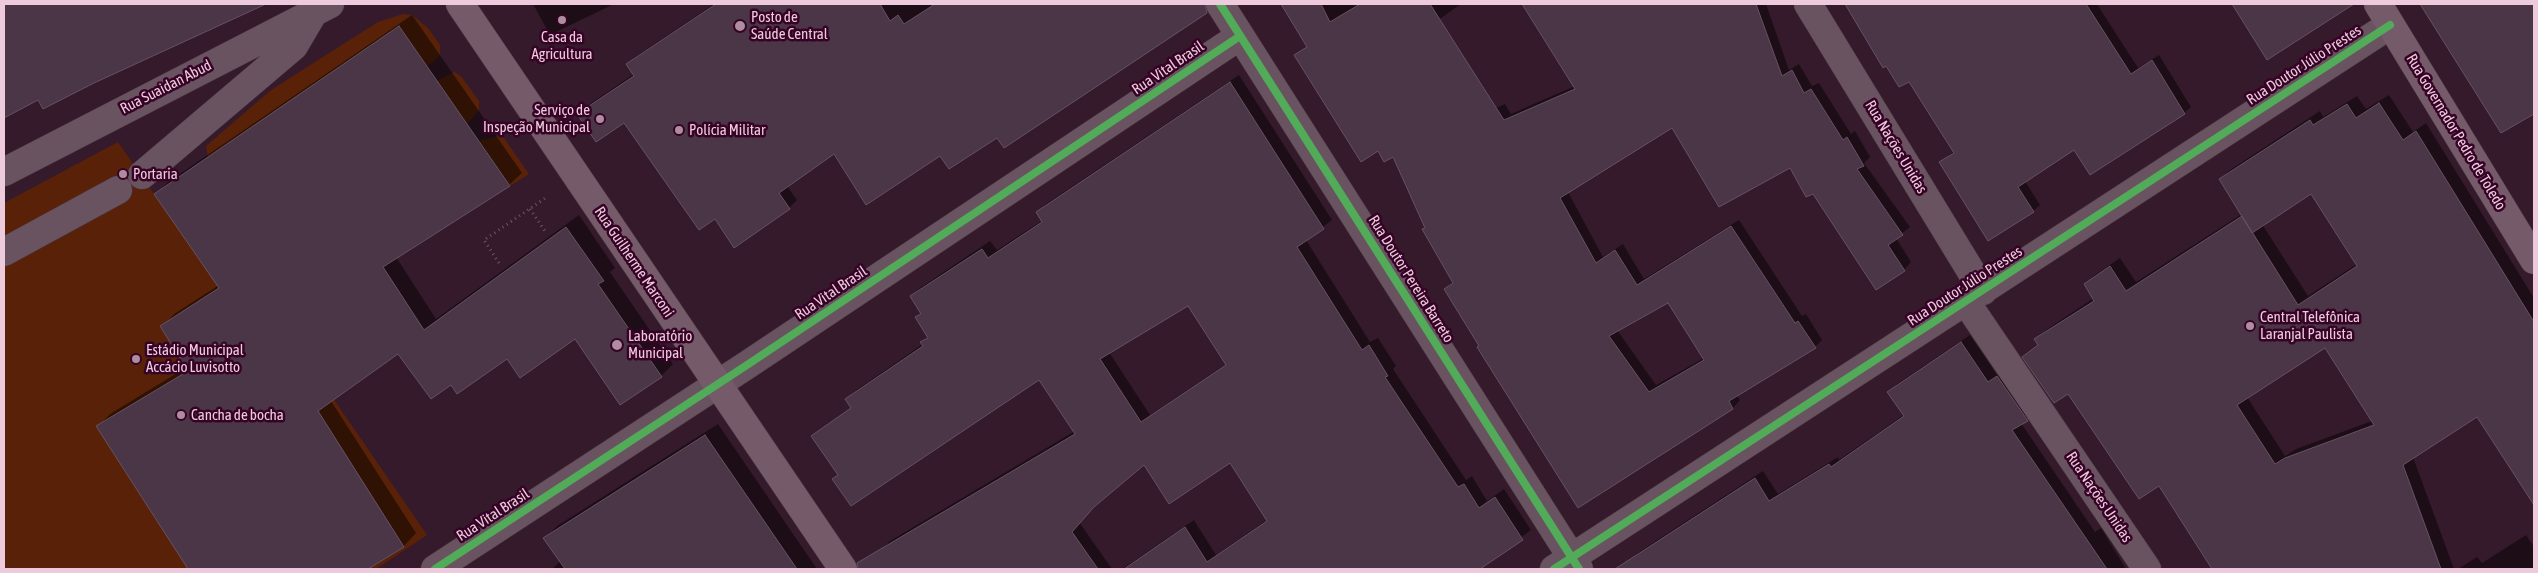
<!DOCTYPE html>
<html>
<head>
<meta charset="utf-8">
<style>
	body { margin:0 }
	#map { position:relative; width:2538px; height:573px; overflow:hidden; background:#351a2c; font-family:"Asap Condensed",sans-serif }
	canvas { display:block }
	.frame { position:absolute; inset:0; border:5px solid #edcbdd; pointer-events:none }
</style>
</head>
<body>
<div id="map">
<canvas width="2538" height="573"></canvas>
<div class="frame"></div>
</div>
<script>
const g = document.querySelector('canvas').getContext('2d');
g.lineJoin = 'round';
function fill(path, color) {
  g.fillStyle = color;
  g.fill(path, 'evenodd');
}
function shape(rows) {
  const path = new Path2D();
  for (const r of rows) {
    path.moveTo(r[0], r[1]);
    for (let i = 2; i < r.length; i += 2) path.lineTo(r[i], r[i + 1]);
  }
  return path;
}
function strokePath(path, color, width, dash) {
  g.strokeStyle = color;
  g.lineWidth = width;
  g.lineCap = dash ? 'butt' : 'round';
  g.setLineDash(dash || []);
  g.stroke(path);
}
function write(font, color, halo, rows, align = 'center') {
  g.font = font + ' "Asap Condensed",sans-serif';
  g.lineWidth = 5;
  g.setLineDash([]);
  g.textBaseline = 'middle';
  g.strokeStyle = halo;
  g.fillStyle = color;
  for (const [text, x, y, turn = 0] of rows) {
    g.save();
    g.translate(x, y);
    g.rotate((+turn || 0) * Math.PI / 180);
    g.textAlign = isNaN(turn) ? turn : align;
    if (halo) g.strokeText(text, 0, 0);
    g.fillText(text, 0, 0);
    g.restore();
  }
}
const green = shape([
	[403,14,412,15,428,28,440,45,440,54,436,60,427,66,399,27,208,158,206,146,271,90,378,22],
	[454,72,461,76,479,101,479,110,467,124,437,81],
	[498,136,504,138,529,174,510,186,479,141],
	[118,142,154,194,302,353,427,535,376,569,4,569,4,203]
]);
const shadow = shape([
	[4,4,260,4,38,98,5,116],
	[533,4,614,4,550,35],
	[714,4,1191,4,1198,14,997,136,941,154,835,152,787,186,797,200,789,208,715,217,624,121,579,114,587,106,634,74,627,64,635,57],
	[1283,4,1369,4,1432,137,1505,104,1511,114,1575,86,1523,4,1766,4,1789,70,1799,64,1812,86,1819,83,1851,134,1855,131,1870,157,1864,163,1910,227,1896,238,1911,262,1904,270,1813,192,1790,167,1672,126,1568,192,1603,257,1623,244,1644,279,1739,220,1802,316,1806,314,1822,340,1815,347,1737,395,1740,400,1733,408,1578,506,1445,289,1452,282,1423,229,1426,227,1393,155,1378,150,1296,56,1308,46],
	[1668,301,1704,358,1656,385,1617,330],
	[1425,4,1461,4,1434,23],
	[1845,4,2063,4,2065,7,2071,4,2097,4,2138,68,2159,55,2191,107,2184,113,2075,148,2025,181,2040,205,2033,211,1941,162,1954,151,1909,80,1887,64,1883,66],
	[2249,4,2349,4,2345,8,2239,13],
	[2421,4,2534,4,2534,112,2502,131],
	[412,15,522,173,509,185,396,257,436,319,579,215,615,268,610,272,673,364,661,376,575,337,507,357,451,383,398,353,331,401,416,533,404,546,366,569,189,569,98,427,110,414,187,367,162,327,174,314,219,285,156,194,168,182],
	[1239,75,1332,220,1306,240,1370,342,1378,338,1396,366,1393,369,1466,480,1472,476,1487,501,1504,489,1531,530,1478,569,1122,569,1194,520,1216,555,1268,519,1231,461,1145,463,1097,502,1079,522,1112,569,896,569,882,549,890,541,1075,431,1040,379,834,479,839,474,812,436,852,407,846,399,855,391,923,344,922,342,928,336,917,318,922,313,911,296,920,288,990,241,997,250,1043,220,1038,212,1046,204],
	[1188,304,1226,364,1150,415,1109,352],
	[2389,95,2413,132,2426,123,2534,298,2534,503,2477,415,2413,457,2454,569,2213,569,2160,484,2068,392,2024,357,2039,343,2036,339,2046,330,2094,298,2085,284,2095,275,2120,258,2136,282,2242,214,2220,179,2230,170,2320,111,2323,117,2357,96,2366,109],
	[2312,192,2357,264,2308,296,2262,224],
	[2325,346,2372,421,2296,449,2285,456,2247,397],
	[1970,335,1997,375,2006,369,2035,412,2021,423,2095,532,2101,528,2126,569,1628,569,1631,560,1639,552,1763,471,1778,494,1838,457,1839,460,1905,414,1889,392,1897,384],
	[718,424,817,569,673,569,667,561,655,569,552,569,561,561,545,538,557,526],
	[2526,535,2534,547,2534,569,2458,569,2477,557,2482,563]
]);
const building = shape([
	[4,4,266,4,94,83,43,109,38,100,4,118,4,4],
	[716,4,880,4,890,21,898,15,904,24,935,4,1205,4,1207,13,1004,148,997,138,949,169,940,156,866,205,834,154,779,193,790,209,734,248,715,219,699,230,624,123,596,142,577,114,634,76,626,64,716,4],
	[1281,4,1321,4,1330,22,1360,4,1430,4,1504,120,1575,89,1522,4,1756,4,1782,76,1792,70,1804,93,1811,89,1843,140,1847,137,1864,166,1857,169,1903,235,1888,245,1905,271,1876,290,1813,194,1806,197,1790,168,1719,207,1672,128,1560,198,1596,263,1615,250,1637,285,1731,226,1795,323,1798,321,1816,348,1729,401,1733,409,1578,508,1477,347,1479,346,1444,289,1453,283,1422,229,1425,228,1393,157,1384,162,1378,151,1361,162,1294,55,1307,47,1281,4],
	[1668,303,1704,360,1649,392,1609,336,1668,303],
	[1845,4,2086,4,2131,74,2152,60,2185,114,2090,175,2074,150,2018,187,2034,212,1988,241,1939,162,1954,153,1909,82,1899,87,1886,66,1883,68,1845,4],
	[2232,4,2354,4,2267,60,2232,4],
	[2420,4,2534,4,2534,114,2501,133,2420,4],
	[399,26,510,186,383,267,424,330,566,227,604,281,598,284,662,377,620,405,575,339,520,378,507,359,457,394,451,385,431,399,398,354,318,411,404,547,368,569,188,569,96,426,188,371,160,326,219,288,154,194,399,26],
	[1230,82,1324,229,1297,247,1362,350,1369,345,1388,376,1385,377,1458,487,1464,484,1479,508,1495,497,1523,540,1480,569,1124,569,1185,527,1207,562,1267,521,1230,463,1169,504,1144,465,1094,507,1072,532,1098,569,858,569,857,563,1075,434,1039,380,851,506,832,479,838,475,811,436,851,408,845,399,923,346,920,342,928,338,915,317,921,314,910,296,982,249,988,258,1042,222,1036,212,1230,82],
	[1188,306,1226,365,1141,422,1100,359,1188,306],
	[2379,103,2403,140,2416,131,2534,322,2534,505,2477,417,2403,465,2441,569,2212,569,2159,486,2139,499,2068,394,2054,403,2022,357,2038,345,2034,339,2094,301,2084,284,2110,266,2126,291,2242,216,2298,305,2357,266,2311,194,2252,233,2219,179,2310,120,2313,125,2347,104,2356,118,2379,103],
	[2325,348,2374,425,2285,458,2275,464,2237,405,2325,348],
	[1961,342,1988,382,1997,376,2028,421,2012,430,2107,569,1615,569,1755,478,1769,501,1829,464,1831,467,1904,416,1887,392,1961,342],
	[705,435,797,569,565,569,543,538,705,435]
]);
const path = shape([
	[530,209,545,231],
	[499,263,484,240,547,197]
]);
const minor = shape([
	[1220,4,1579,569],
	[1808,4,1983,291],
	[4,172,330,4],
	[142,175,294,46,314,12],
	[4,252,118,190],
	[1966,302,2147,569],
	[435,569,747,365,1240,36],
	[1554,569,2390,25]
]);
const major = shape([
	[460,4,843,569],
	[2378,4,2534,260]
]);
const cycleway = shape([
	[1220,4,1579,569],
	[435,569,747,365,1240,36],
	[1554,569,2390,25]
]);
const markers = [
	[562,20,5,"#ad8d9f"],
	[740,26,6,"#ad8d9f"],
	[600,119,5,"#ad8d9f"],
	[679,130,5,"#ad8d9f"],
	[123,174,5,"#ad8d9f"],
	[2250,326,5,"#ad8d9f"],
	[617,345,6,"#ad8d9f"],
	[136,359,5,"#ad8d9f"],
	[181,415,5,"#ad8d9f"]
];
const poiNames = [
	["Posto de",751,17],
	["Saúde Central",751,34],
	["Casa da",562,37,"center"],
	["Agricultura",562,54,"center"],
	["Serviço de",590,110,"right"],
	["Inspeção Municipal",590,127,"right"],
	["Polícia Militar",689,130],
	["Portaria",133,174],
	["Central Telefônica",2260,317],
	["Laranjal Paulista",2260,334],
	["Laboratório",628,336],
	["Municipal",628,353],
	["Estádio Municipal",146,350],
	["Accácio Luvisotto",146,367],
	["Cancha de bocha",191,415]
];
const streetNames = [
	["Rua Doutor Júlio Prestes",2304,65,-33],
	["Rua Vital Brasil",1168,68,-34],
	["Rua Suaidan Abud",166,87,-27],
	["Rua Governador Pedro de Toledo",2456,132,59],
	["Rua Nações Unidas",1896,147,59],
	["Rua Guilherme Marconi",634,262,56],
	["Rua Doutor Pereira Barreto",1411,279,58],
	["Rua Doutor Júlio Prestes",1965,286,-33],
	["Rua Vital Brasil",831,293,-34],
	["Rua Nações Unidas",2099,497,56],
	["Rua Vital Brasil",493,515,-33]
];
fill(green, '#592208');
fill(shadow, '#0007');
fill(building, '#4a3646');
strokePath(building, '#665263', 1);
strokePath(minor, '#4c3744', 29);
strokePath(major, '#4c3744', 29);
strokePath(path, '#6c5864', 3, [1, 4]);
strokePath(minor, '#695361', 28);
strokePath(major, '#755b6a', 28);
strokePath(cycleway, '#51ab58', 8);
for (const [x, y, r, color] of markers) {
  const dot = new Path2D();
  dot.arc(x, y, r, 0, 2 * Math.PI);
  g.fillStyle = color;
  g.fill(dot);
  strokePath(dot, '#360326', 2);
}
write('15px', '#edcbdd', '#360326', poiNames, 'left');
write('15px', '#edcbdd', '#360326', streetNames);
</script>
</body>
</html>
